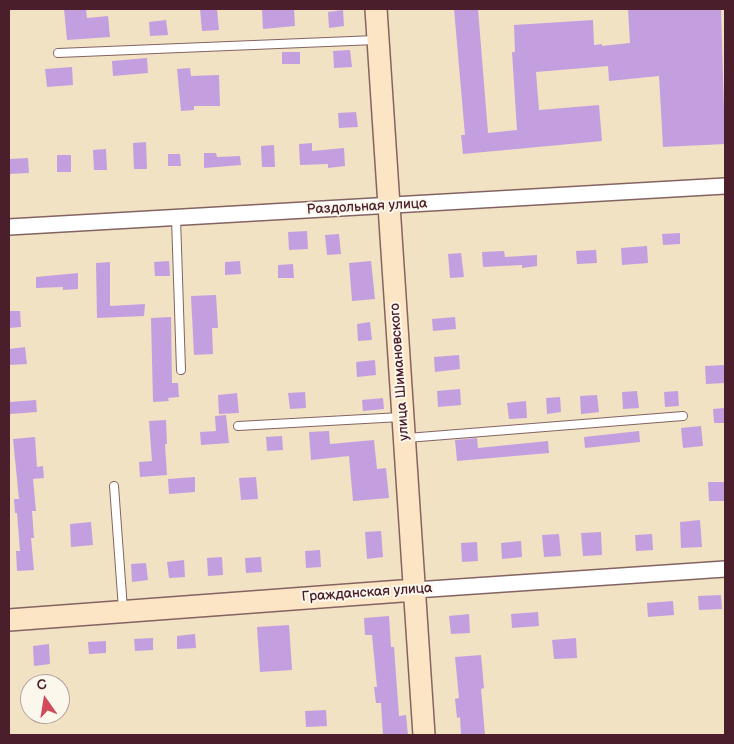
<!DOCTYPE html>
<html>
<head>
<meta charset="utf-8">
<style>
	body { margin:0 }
	#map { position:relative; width:734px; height:744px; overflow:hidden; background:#f1e2c4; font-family:"Balsamiq Sans",sans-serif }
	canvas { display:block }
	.frame { position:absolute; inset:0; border:10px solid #4a1f2b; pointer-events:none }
	.north { position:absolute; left:20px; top:674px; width:50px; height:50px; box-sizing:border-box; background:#fbf7ec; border:1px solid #b4a19f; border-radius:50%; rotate:347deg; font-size:14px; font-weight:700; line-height:20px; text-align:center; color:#4a1f2b }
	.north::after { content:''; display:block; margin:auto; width:18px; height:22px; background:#d1495b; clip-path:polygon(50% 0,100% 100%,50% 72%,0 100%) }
</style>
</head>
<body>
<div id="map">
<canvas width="734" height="744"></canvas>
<div class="frame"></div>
<div class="north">С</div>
</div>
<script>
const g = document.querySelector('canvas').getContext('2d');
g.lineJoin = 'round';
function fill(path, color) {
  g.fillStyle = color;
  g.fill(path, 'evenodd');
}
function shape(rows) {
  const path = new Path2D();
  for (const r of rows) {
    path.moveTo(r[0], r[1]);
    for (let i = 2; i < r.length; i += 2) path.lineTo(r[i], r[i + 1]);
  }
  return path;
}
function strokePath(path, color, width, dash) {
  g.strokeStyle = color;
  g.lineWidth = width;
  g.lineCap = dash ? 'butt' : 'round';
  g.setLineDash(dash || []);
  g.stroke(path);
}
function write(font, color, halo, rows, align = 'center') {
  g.font = font + ' "Balsamiq Sans",sans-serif';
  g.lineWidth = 4;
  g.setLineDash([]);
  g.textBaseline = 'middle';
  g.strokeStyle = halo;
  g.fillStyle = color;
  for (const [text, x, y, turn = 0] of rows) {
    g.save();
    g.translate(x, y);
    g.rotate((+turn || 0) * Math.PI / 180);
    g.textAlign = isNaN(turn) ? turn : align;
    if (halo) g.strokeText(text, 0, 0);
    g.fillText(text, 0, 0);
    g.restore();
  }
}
const building = shape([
	[64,9,86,9,87,18,108,16,110,37,67,40],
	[200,9,217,9,219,30,202,31],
	[262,9,294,9,295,26,263,29],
	[454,9,478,9,488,133,517,130,512,52,515,52,514,25,593,20,594,45,602,44,602,46,630,43,628,9,721,9,725,144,663,147,659,76,609,81,608,66,536,72,539,110,599,105,602,141,463,154,461,135,465,135],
	[343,10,344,26,329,28,328,12],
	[166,20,168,35,150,36,149,22],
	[350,50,352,67,334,68,333,51],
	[282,52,300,52,300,64,282,64],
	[147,58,148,73,113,76,112,61],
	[72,67,73,85,47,87,45,69],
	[190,68,191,76,219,75,220,106,194,106,194,110,181,111,177,69],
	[356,112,358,127,339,128,338,113],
	[146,142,147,169,134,169,133,143],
	[312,143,312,151,344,148,345,166,328,168,328,164,300,165,299,144],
	[274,145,275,167,262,167,261,146],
	[106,149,107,170,94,170,93,150],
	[204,153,216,153,217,157,240,156,241,165,204,168],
	[168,154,180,154,181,166,168,166],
	[57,155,71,155,71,172,57,172],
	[28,158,29,173,9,174,9,159],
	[307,231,308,249,289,250,288,232],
	[680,233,680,244,663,245,662,234],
	[339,234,341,254,327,255,325,235],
	[647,246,648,263,622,265,621,248],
	[596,250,597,263,577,264,576,251],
	[504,251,505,257,537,255,537,266,522,268,522,265,483,267,482,252],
	[461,253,464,277,450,278,448,254],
	[169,261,170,276,155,276,154,262],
	[240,261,241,274,225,275,225,262],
	[371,261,375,299,352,301,349,263],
	[110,262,110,306,145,304,144,316,97,318,96,263],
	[293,264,294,278,278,278,278,265],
	[78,273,78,289,63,290,63,287,36,288,36,277],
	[216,295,218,328,212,328,213,354,194,355,191,296],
	[9,311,20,311,21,327,9,328],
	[171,317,172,383,178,383,179,397,168,398,169,401,153,402,151,318],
	[455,317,456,329,433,331,432,319],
	[370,322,372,340,358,341,357,324],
	[25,347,27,364,9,365,9,349],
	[459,355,460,369,435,372,434,357],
	[375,360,376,375,357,377,356,362],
	[725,365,725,383,706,384,705,366],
	[460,389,461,405,438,407,437,391],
	[637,391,639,408,623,409,622,392],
	[678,391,679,406,665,407,664,392],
	[305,392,306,408,290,409,288,393],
	[237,393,239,413,219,414,218,395],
	[597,395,599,412,581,414,580,396],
	[560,397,561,412,547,414,546,398],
	[383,398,384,409,363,411,362,400],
	[36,400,37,412,10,414,9,402],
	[526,401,527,418,509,419,507,403],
	[725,408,725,423,714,423,713,409],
	[226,415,229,443,201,445,200,432,216,431,215,416],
	[166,420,167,444,165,444,167,475,140,477,139,462,152,461,149,421],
	[701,426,703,446,683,448,681,428],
	[329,431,330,444,374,440,377,469,386,468,389,498,353,501,349,456,311,460,309,432],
	[639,431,640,442,585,448,584,437],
	[282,436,283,450,267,451,266,437],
	[35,437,37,467,43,466,44,478,33,479,36,511,32,511,34,538,31,538,34,570,17,571,16,551,20,551,17,513,15,513,14,499,19,499,13,439],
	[477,438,478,448,548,441,549,453,457,461,455,440],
	[195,477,195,492,169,494,168,479],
	[256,477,258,499,241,500,239,478],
	[708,482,725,482,725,501,709,501],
	[700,520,702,547,681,548,680,522],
	[91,522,93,545,71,547,70,524],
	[381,531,383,557,367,559,365,532],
	[601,532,602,555,583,556,581,533],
	[559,534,561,556,544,557,542,535],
	[652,534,653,550,636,551,635,535],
	[521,541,522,557,502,559,501,543],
	[477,542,478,561,462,562,461,543],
	[320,550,321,567,306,568,305,551],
	[222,557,223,575,208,576,207,558],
	[261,557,262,572,246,573,245,558],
	[184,560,185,577,169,578,167,562],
	[146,563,148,580,132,582,131,564],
	[721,595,722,609,699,610,698,596],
	[673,601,674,615,648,617,647,603],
	[538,612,539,626,512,628,511,614],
	[469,614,470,633,451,634,449,616],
	[389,616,391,647,394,647,399,716,406,715,408,735,383,735,381,703,376,703,374,687,377,687,372,635,365,635,364,618],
	[289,625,292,670,260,672,257,627],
	[195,634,196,648,177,649,177,636],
	[153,638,153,650,135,651,134,639],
	[576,638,577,658,554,659,552,640],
	[106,641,106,653,89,654,88,642],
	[49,644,50,664,34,666,33,646],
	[481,655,484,688,481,689,485,735,461,735,460,717,457,718,455,699,459,698,455,657],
	[326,710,327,726,306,727,305,711]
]);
const lane = shape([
	[58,53,376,40],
	[176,218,181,370],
	[238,426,401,417],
	[407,438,683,416],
	[114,486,123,609]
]);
const street = shape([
	[9,227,725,186],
	[415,590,725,569]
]);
const secondary = shape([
	[376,9,424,735],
	[9,620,415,590]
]);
const streetNames = [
	["Раздольная улица",367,207,-3],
	["улица Шимановского",400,372,-94],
	["Гражданская улица",367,593,-4]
];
fill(building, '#c39fe0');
strokePath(lane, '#846361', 10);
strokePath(street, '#846361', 18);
strokePath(secondary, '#846361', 24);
strokePath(lane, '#fff', 8);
strokePath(street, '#fff', 15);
strokePath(secondary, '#fce5c4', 21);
write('14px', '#4a1f2b', '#fbf7ec', streetNames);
</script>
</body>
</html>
